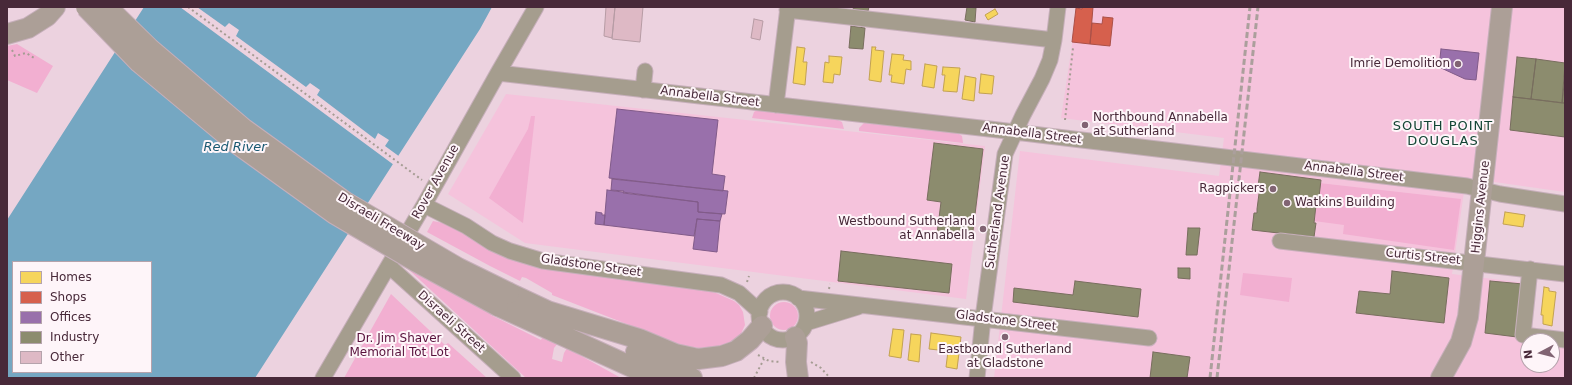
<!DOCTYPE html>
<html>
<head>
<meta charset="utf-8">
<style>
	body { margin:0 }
	#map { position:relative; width:1572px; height:385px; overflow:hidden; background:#ecd2df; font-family:"DejaVu Sans",sans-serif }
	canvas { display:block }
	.frame { position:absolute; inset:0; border:8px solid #482939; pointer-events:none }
	.legend { position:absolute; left:12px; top:261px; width:140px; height:112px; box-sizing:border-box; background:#fef5f9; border:1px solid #b5a3ac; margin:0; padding:5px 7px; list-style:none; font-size:12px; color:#482939 }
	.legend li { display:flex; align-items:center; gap:8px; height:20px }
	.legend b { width:20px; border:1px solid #b5a3ac }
	.north { position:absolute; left:1520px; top:333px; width:40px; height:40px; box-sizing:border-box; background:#fef5f9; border:1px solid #b5a3ac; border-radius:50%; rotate:263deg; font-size:11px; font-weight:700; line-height:16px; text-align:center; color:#482939 }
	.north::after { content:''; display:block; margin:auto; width:14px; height:18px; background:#816473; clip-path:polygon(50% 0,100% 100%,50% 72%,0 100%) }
</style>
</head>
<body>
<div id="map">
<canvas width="1572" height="385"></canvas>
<div class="frame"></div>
<ul class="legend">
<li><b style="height:11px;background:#f6d55c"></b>Homes</li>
<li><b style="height:11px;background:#d6604d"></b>Shops</li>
<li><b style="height:11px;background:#9970ab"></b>Offices</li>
<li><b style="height:11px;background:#8c8c6e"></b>Industry</li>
<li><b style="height:11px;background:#deb9c5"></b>Other</li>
</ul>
<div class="north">N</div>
</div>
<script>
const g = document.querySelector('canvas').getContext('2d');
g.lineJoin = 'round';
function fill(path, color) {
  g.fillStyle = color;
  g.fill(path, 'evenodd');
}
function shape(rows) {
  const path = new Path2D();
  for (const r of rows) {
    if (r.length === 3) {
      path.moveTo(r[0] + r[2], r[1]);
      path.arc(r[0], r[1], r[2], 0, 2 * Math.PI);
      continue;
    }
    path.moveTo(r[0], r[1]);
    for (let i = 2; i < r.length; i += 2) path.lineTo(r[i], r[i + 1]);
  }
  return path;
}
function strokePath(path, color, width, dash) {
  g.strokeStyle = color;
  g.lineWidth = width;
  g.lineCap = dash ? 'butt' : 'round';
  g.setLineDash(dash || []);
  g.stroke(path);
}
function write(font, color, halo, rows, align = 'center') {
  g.font = font + ' "DejaVu Sans",sans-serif';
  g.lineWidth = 4;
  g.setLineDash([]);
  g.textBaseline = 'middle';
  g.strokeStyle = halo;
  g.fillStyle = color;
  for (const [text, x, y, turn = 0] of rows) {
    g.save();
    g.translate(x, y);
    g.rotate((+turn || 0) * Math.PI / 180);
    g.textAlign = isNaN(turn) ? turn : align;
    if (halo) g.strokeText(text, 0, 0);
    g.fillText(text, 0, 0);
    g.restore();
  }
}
const built = shape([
	[1076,7,1565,7,1565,192,1466,178,1452,274,1526,283,1528,365,1552,365,1552,341,1565,343,1565,378,994,378,1020,151,1219,176,1224,138,1061,118,1072,45],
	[506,94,985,146,966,299,525,243,448,194]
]);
const green = shape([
	[17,44,53,66,37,93,7,80,7,46],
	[757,110,836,119,842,122,844,129,752,118,754,112],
	[531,116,535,116,523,223,489,198,528,129],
	[864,123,956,132,962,136,963,143,859,131,859,128],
	[1319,183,1461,199,1454,250,1343,234,1344,225,1314,221],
	[433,221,443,223,480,241,716,293,734,301,739,305,743,312,745,325,740,336,735,340,722,346,699,348,681,345,552,295,552,293,526,278,522,277,520,281,490,266,427,232],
	[408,266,493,310,491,315,541,340,543,336,558,343,554,348,552,359,562,362,564,353,567,348,621,378,526,378,408,269],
	[1243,273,1292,278,1289,302,1240,295],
	[391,294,445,345,448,343,487,378,344,378],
	[784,316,14]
]);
const water = shape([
	[144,7,492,7,480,29,255,378,7,378,7,220],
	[13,262,151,262,151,372,13,372]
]);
const pier = shape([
	[180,7,197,7,225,27,229,23,239,30,236,36,306,87,310,83,320,90,317,95,375,139,378,133,389,140,385,146,400,157,394,165]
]);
const homes = shape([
	[995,9,998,14,988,20,985,15,995,9],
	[797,47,805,48,803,62,807,62,805,85,793,83,797,47],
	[872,47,876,47,875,50,884,51,881,82,869,80,872,47],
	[892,54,904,55,903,60,911,61,911,70,906,69,904,84,891,82,892,75,889,75,892,54],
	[829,56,842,57,840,75,834,74,833,83,823,82,825,62,829,63,829,56],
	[925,64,937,66,934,88,922,86,925,64],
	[943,67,960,68,957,92,943,91,945,75,942,75,943,67],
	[981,74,994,76,992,94,979,93,981,74],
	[965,76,976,78,974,101,962,99,965,76],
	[1505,212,1525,215,1523,227,1503,224,1505,212],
	[1544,287,1549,288,1549,291,1556,292,1552,326,1543,324,1543,315,1541,315,1544,287],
	[893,329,904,330,901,358,889,356,893,329],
	[931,333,961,337,957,369,946,367,948,351,929,349,931,333],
	[911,334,921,335,919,362,908,360,911,334]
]);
const shops = shape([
	[1082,7,1093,7,1090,44,1072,42,1076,8,1082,9,1082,7],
	[1103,17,1113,18,1110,46,1090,44,1092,23,1102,24,1103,17]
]);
const offices = shape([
	[1441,49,1479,53,1476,80,1465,79,1439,67,1441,49],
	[617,109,718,120,712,174,725,176,723,191,609,178,617,109],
	[612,179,728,191,725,214,698,212,698,202,623,193,624,191,611,190,612,179],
	[607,190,698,202,698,212,722,214,720,221,697,219,694,236,604,225,607,190],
	[596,212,602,213,602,215,605,215,604,225,595,224,596,212],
	[697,219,720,221,717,252,693,249,697,219]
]);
const industry = shape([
	[854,7,869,7,868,11,853,9,854,7],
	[967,7,976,8,975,22,965,20,967,7],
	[851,26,865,28,863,49,849,48,851,26],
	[1517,57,1536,59,1531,99,1513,97,1517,57],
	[1536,59,1565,63,1562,103,1531,99,1536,59],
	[1565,76,1565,103,1562,103,1565,76],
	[1513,97,1565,103,1565,137,1510,130,1513,97],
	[934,143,983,149,972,239,937,234,941,202,927,200,934,143],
	[1260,172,1321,180,1319,197,1317,196,1314,223,1316,223,1314,237,1252,230,1254,213,1257,213,1257,209,1260,186,1258,186,1260,172],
	[1188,228,1200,228,1197,255,1186,255,1188,228],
	[841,251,952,264,949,293,838,281,841,251],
	[1178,268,1190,268,1190,279,1178,278,1178,268],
	[1392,271,1449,278,1444,323,1356,313,1359,291,1390,294,1392,271],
	[1075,281,1141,289,1138,317,1013,302,1014,288,1073,295,1075,281],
	[1490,281,1523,284,1517,337,1485,333,1490,281],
	[1153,352,1190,357,1187,378,1150,378,1153,352]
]);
const building = shape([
	[606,7,615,7,612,38,604,36,606,7],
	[615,7,643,7,640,42,612,39,615,7],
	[754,19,763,21,760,40,751,38,754,19]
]);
const path = shape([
	[188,7,422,180],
	[12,50,15,56,26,53,36,59],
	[1065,120,1073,48],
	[747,282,749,276],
	[829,289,830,284],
	[758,355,769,361,780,362],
	[811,362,821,368,830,378],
	[754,378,764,359]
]);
const minor = shape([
	[787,10,1054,40],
	[498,73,998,130,1467,186,1500,194,1565,204],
	[643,90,645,71],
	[776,105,788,7],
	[424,205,466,226,492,243,510,251,543,261,721,285,739,293,760,312],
	[1280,241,1565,274],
	[389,266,513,378],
	[1530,269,1523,335,1565,340],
	[783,316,24],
	[798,298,1149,338],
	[806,323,858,307],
	[323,378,424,205,498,73,536,7],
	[977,378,983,318,1005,154,1023,115,1042,79,1050,60,1054,40,1058,7]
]);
const major = shape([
	[7,34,28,28,47,16,55,7],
	[509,293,556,315],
	[498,306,656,378],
	[544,310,639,339,675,354,698,359,722,356,736,351,750,340,762,326],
	[795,337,797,343,796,362,798,378],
	[636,352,692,378],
	[1441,378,1461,342,1468,317,1502,7]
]);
const rail = shape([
	[1210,378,1250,7],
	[1217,378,1258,7]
]);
const majorBridge = shape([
	[86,7,139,62,235,142,335,214,415,261,498,306],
	[107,7,149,48,244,129,345,202,458,268,509,293]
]);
const markers = [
	[1458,64,4,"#816473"],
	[1085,125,4,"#816473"],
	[1273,189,4,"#816473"],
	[1287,203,4,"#816473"],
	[983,229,4,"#816473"],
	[1005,337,4,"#816473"]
];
const poiNames = [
	["Imrie Demolition",1450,64],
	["Northbound Annabella",1093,118,"left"],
	["at Sutherland",1093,132,"left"],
	["Ragpickers",1265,189],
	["Watkins Building",1295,203,"left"],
	["Westbound Sutherland",975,222],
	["at Annabella",975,236],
	["Eastbound Sutherland",1005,350,"center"],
	["at Gladstone",1005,364,"center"]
];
const streetNames = [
	["Annabella Street",710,97,7],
	["Annabella Street",1032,134,7],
	["Annabella Street",1354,172,7],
	["Rover Avenue",436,182,-61],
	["Higgins Avenue",1481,207,-84],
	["Sutherland Avenue",998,212,-82],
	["Disraeli Freeway",381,222,31],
	["Curtis Street",1423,257,6],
	["Gladstone Street",591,266,8],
	["Gladstone Street",1006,321,7],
	["Disraeli Street",451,322,42]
];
const parkNames = [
	["Dr. Jim Shaver",399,339],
	["Memorial Tot Lot",399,353]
];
const neighbourhoodNames = [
	["SOUTH POINT",1443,127],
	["DOUGLAS",1443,142]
];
const waterNames = [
	["Red River",235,148]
];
fill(built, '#f5c3dc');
fill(green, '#f2afd1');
fill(water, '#75a7c2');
fill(pier, '#ecd2df');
fill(homes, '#f6d55c');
strokePath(homes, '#c2a152', 1);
fill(shops, '#d6604d');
strokePath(shops, '#ab5047', 1);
fill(offices, '#9970ab');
strokePath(offices, '#815b89', 1);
fill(industry, '#8c8c6e');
strokePath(industry, '#786e5e', 1);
fill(building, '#deb9c5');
strokePath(building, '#b69ba4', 1);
strokePath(minor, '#c6afba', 17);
strokePath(major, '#c6afba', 22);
strokePath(path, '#a59c93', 2, [2, 3]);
strokePath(minor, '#a59d8e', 15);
strokePath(major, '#ac9f97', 20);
strokePath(rail, '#ab9f9c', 3, [6, 3]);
strokePath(majorBridge, '#c6afba', 22, []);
strokePath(majorBridge, '#ac9f97', 20);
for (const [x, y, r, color] of markers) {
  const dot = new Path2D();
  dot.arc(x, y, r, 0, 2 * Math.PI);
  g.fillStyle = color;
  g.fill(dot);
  strokePath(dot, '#fef5f9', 1.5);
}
write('12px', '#482939', '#fef5f9', poiNames, 'right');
write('12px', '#482939', '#fef5f9', streetNames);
write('12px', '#58113c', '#fef5f9', parkNames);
g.letterSpacing = '1px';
write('13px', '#144535', '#fef5f9', neighbourhoodNames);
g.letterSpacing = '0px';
write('italic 13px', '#195972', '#fef5f9', waterNames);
</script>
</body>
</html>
